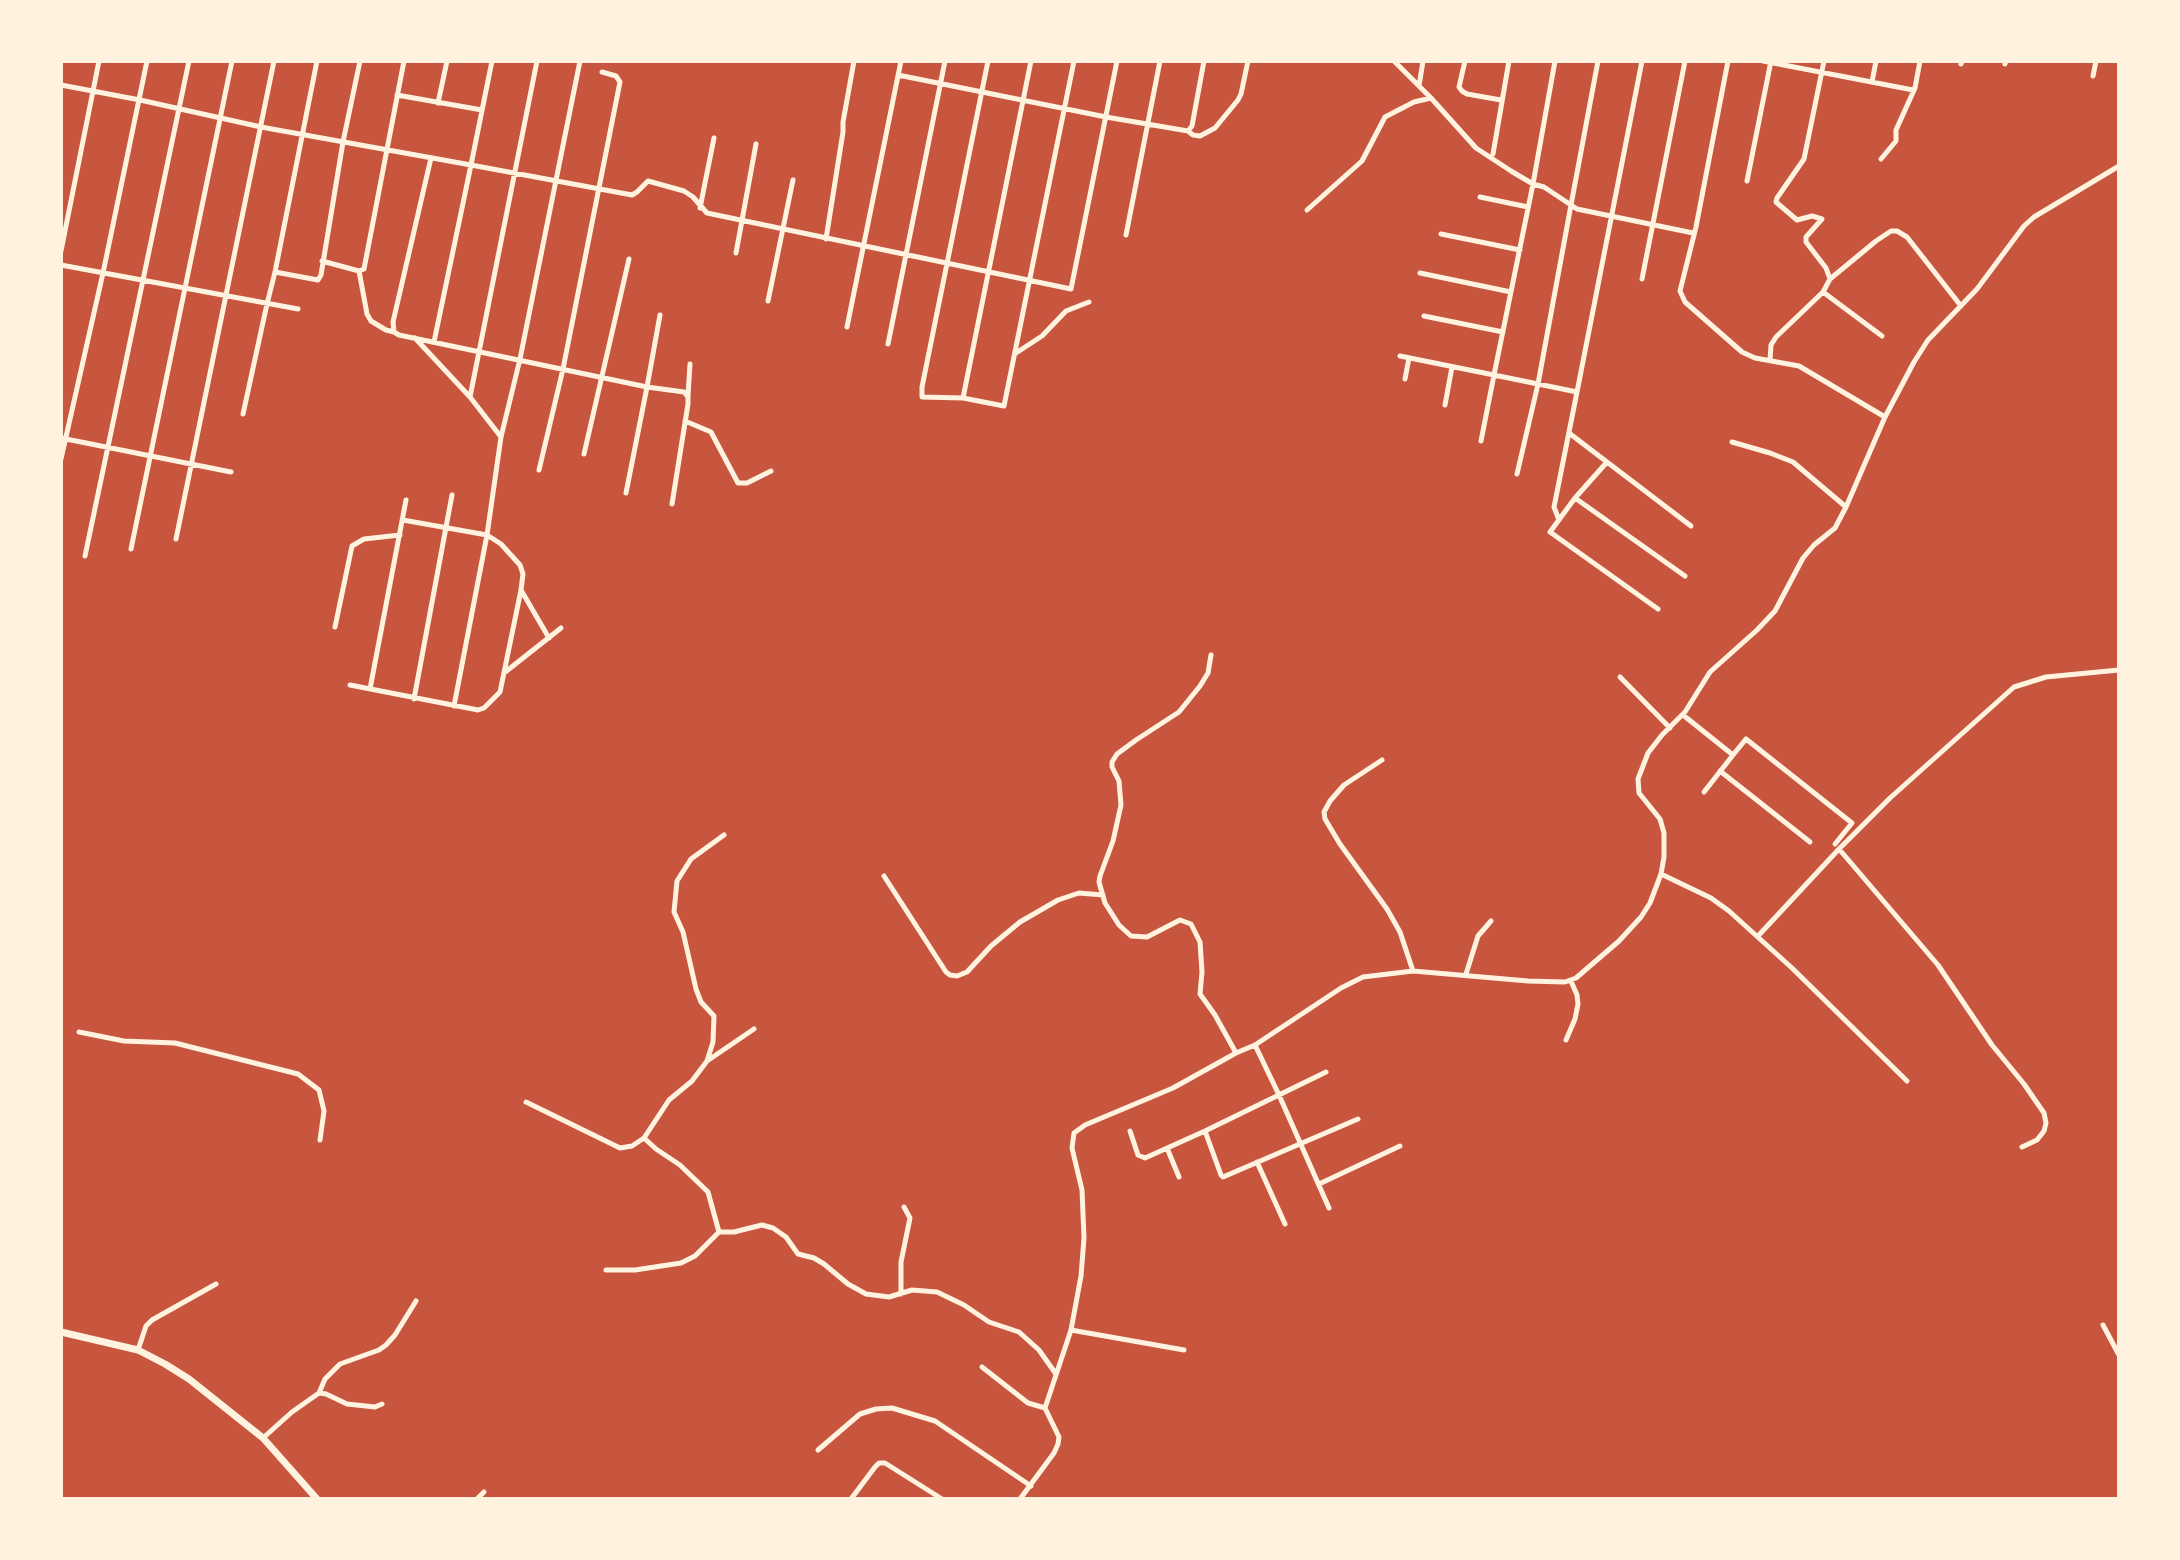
<!DOCTYPE html>
<html>
<head>
<meta charset="utf-8">
<style>
	body { margin:0 }
	#map { position:relative; width:2180px; height:1560px; overflow:hidden; background:#c8553d; font-family:"DejaVu Sans",sans-serif }
	canvas { display:block }
	.frame { position:absolute; inset:0; border:63px solid #fff3e0; pointer-events:none }
</style>
</head>
<body>
<div id="map">
<canvas width="2180" height="1560"></canvas>
<div class="frame"></div>
</div>
<script>
const g = document.querySelector('canvas').getContext('2d');
g.lineJoin = 'round';
function shape(rows) {
  const path = new Path2D();
  for (const r of rows) {
    path.moveTo(r[0], r[1]);
    for (let i = 2; i < r.length; i += 2) path.lineTo(r[i], r[i + 1]);
  }
  return path;
}
function strokePath(path, color, width, dash) {
  g.strokeStyle = color;
  g.lineWidth = width;
  g.lineCap = dash ? 'butt' : 'round';
  g.setLineDash(dash || []);
  g.stroke(path);
}
const minor = shape([
	[988,61,922,387,922,397,963,398,1004,406,1074,61],
	[1394,61,1431,98],
	[1465,61,1459,87,1462,91,1467,94,1501,100],
	[1555,61,1533,184,1494,375,1577,392,1554,507,1559,520],
	[1598,61,1571,205,1577,209,1693,233],
	[1728,61,1696,227,1680,291,1685,302,1742,352,1755,358,1799,366,1885,417],
	[1763,61,1913,90],
	[1961,64,1962,61],
	[2005,64,2006,61],
	[898,75,1106,117,1188,131,1193,135,1200,136,1215,128,1238,100,1241,94,1248,61],
	[2093,76,2096,61],
	[1872,82,1876,61],
	[61,85,140,100,261,127,471,165,492,61],
	[1419,86,1423,61],
	[397,95,482,110],
	[438,103,447,61],
	[1188,131,1192,126,1204,61],
	[1493,154,1509,61],
	[431,158,393,322,394,332,399,335,647,387,660,315],
	[1881,159,1896,141,1896,130,1915,88,1920,61],
	[1747,181,1771,61],
	[1480,197,1528,207],
	[700,208,714,138],
	[1307,210,1362,161,1385,117,1414,102,1431,98,1476,148,1511,171,1533,184,1544,187,1571,205,1538,384,1517,474],
	[1441,234,1520,250],
	[1126,235,1160,61],
	[826,239,843,132,843,122,854,61],
	[61,251,99,61],
	[736,253,756,144],
	[322,261,359,271,364,269,404,61],
	[61,265,298,309],
	[359,271,367,314,371,321,386,330,394,332],
	[275,272,318,280,321,275,343,142,360,61],
	[1420,273,1511,292],
	[1642,279,1685,61],
	[1830,279,1876,241,1891,231,1897,231,1907,237,1961,306],
	[1823,292,1882,336],
	[768,301,793,180],
	[1424,316,1503,332],
	[847,327,901,61],
	[415,338,470,397,501,437,487,535,454,706],
	[434,342,471,165,632,195,637,192,648,181,684,191,693,197,707,213,1071,289,1117,61],
	[888,344,945,61],
	[1016,353,1042,336,1066,311,1089,302],
	[1400,356,1494,375,1481,441],
	[1770,360,1771,345,1776,337,1823,292,1830,279,1826,268,1806,242,1806,237,1822,219,1812,216,1797,220,1776,202,1777,198,1804,159,1824,61],
	[1405,379,1409,358],
	[1577,392,1642,61],
	[688,396,690,364],
	[470,397,537,61],
	[963,398,1031,61],
	[1445,405,1452,367],
	[243,414,267,304,275,272,317,61],
	[685,421,711,432,738,483,747,483,771,471],
	[1569,433,1607,462,1575,498],
	[501,437,520,359,580,61],
	[61,438,231,472],
	[1732,442,1770,453,1793,462,1846,507],
	[584,454,629,259],
	[61,459,103,273,147,61],
	[1607,462,1691,526],
	[539,470,563,369,620,82,616,76,602,72],
	[626,493,647,387,684,392,688,397,688,404,672,504],
	[176,539,274,61],
	[131,549,232,61],
	[85,556,189,61],
	[521,590,549,638],
	[1658,609,1550,532,1575,498,1685,576],
	[335,627,352,546,364,539,400,535],
	[1211,655,1208,673,1200,686,1179,712,1136,740,1117,754,1112,762,1112,767,1119,781,1121,805,1113,841,1100,876,1099,882,1105,903,1119,925,1131,936,1147,937,1180,920,1191,924,1200,942,1202,972,1200,994,1215,1015,1236,1053],
	[504,673,561,628],
	[1620,677,1670,728],
	[350,685,478,710,484,708,500,692,521,590,523,574,520,565,501,544,487,535,403,520],
	[370,689,406,500],
	[414,699,452,495],
	[1683,715,1733,755,1746,739,1852,823,1835,844],
	[1382,760,1344,785,1330,801,1324,812,1325,819,1340,844,1387,909,1400,932,1413,971],
	[1720,771,1810,842],
	[1704,792,1733,755],
	[1839,849,1938,965,1992,1045,2024,1084,2044,1113,2046,1123,2044,1131,2037,1140,2022,1147],
	[1661,874,1711,898,1729,911,1792,968,1907,1081],
	[884,876,946,972,950,975,957,976,967,972,991,946,1020,922,1058,900,1079,893,1103,895],
	[1758,936,1839,849,1890,798,2014,687,2046,677,2119,670],
	[1466,974,1478,936,1491,921],
	[79,1032,124,1041,175,1043,298,1074,319,1090,324,1111,320,1140],
	[1566,1040,1575,1019,1578,1004,1577,995,1571,981],
	[1255,1045,1279,1095,1329,1208],
	[707,1061,713,1042,714,1016,701,1002,696,989,683,932,674,912,677,881,691,859,724,835],
	[526,1102,620,1148,632,1146,644,1138],
	[1130,1131,1138,1155,1145,1158,1205,1131,1326,1072],
	[1205,1131,1221,1175,1223,1177,1358,1119],
	[1167,1148,1179,1177],
	[1257,1162,1285,1224],
	[1319,1184,1400,1146],
	[719,1232,708,1192,680,1165,656,1149,644,1138,669,1100,692,1081,707,1061,754,1029],
	[606,1270,635,1270,681,1263,695,1256,719,1232,734,1232,762,1225,773,1228,786,1237,798,1254,814,1258,824,1264,848,1284,866,1294,889,1297,912,1290,937,1292,964,1305,989,1322,1019,1332,1039,1350,1056,1374],
	[901,1294,901,1262,910,1218,904,1207],
	[2103,1325,2119,1355],
	[1071,1330,1184,1350],
	[138,1350,146,1326,152,1320,216,1284],
	[982,1367,1028,1403,1045,1408],
	[319,1393,325,1379,340,1364,379,1350,386,1345,395,1335,416,1301],
	[263,1438,292,1412,319,1393,326,1394,347,1404,375,1407,382,1404],
	[818,1450,860,1414,876,1409,892,1408,935,1421,1031,1486],
	[477,1499,484,1492],
	[851,1499,875,1467,879,1463,885,1463,942,1499],
	[1020,1499,1054,1453,1058,1444,1059,1437,1045,1408,1071,1330,1081,1276,1084,1238,1082,1190,1072,1148,1074,1133,1085,1125,1173,1088,1236,1053,1255,1045,1341,988,1363,977,1413,971,1528,981,1565,982,1576,978,1619,941,1641,917,1650,903,1661,874,1664,857,1664,833,1660,819,1639,793,1638,779,1648,753,1662,735,1685,712,1710,672,1757,630,1775,611,1803,558,1814,545,1835,528,1846,507,1885,417,1914,362,1928,340,1977,289,2024,226,2034,217,2119,166]
]);
const tertiary = shape([
	[61,1332,138,1350,165,1364,189,1379,263,1438,317,1499]
]);
strokePath(minor, '#fff3e0', 5);
strokePath(tertiary, '#fff3e0', 7);
</script>
</body>
</html>
